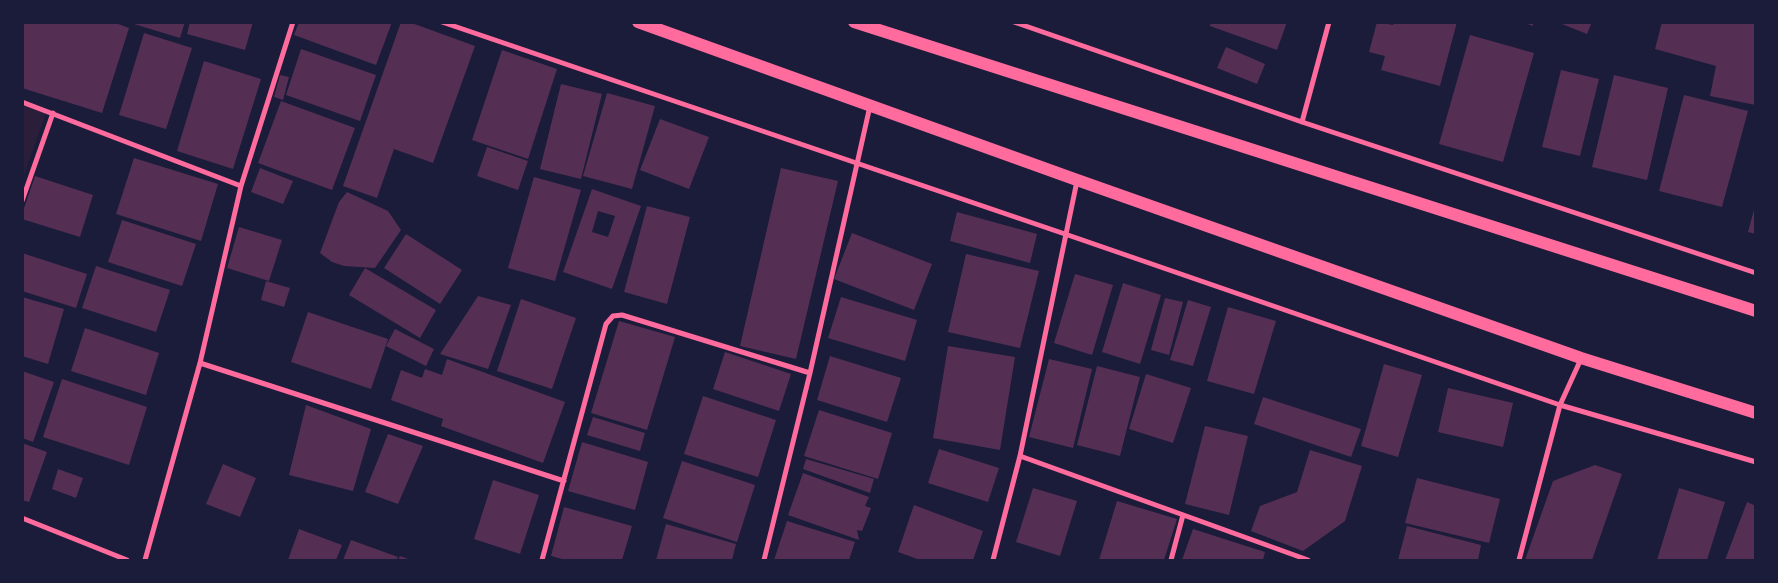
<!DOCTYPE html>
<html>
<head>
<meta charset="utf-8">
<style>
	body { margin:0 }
	#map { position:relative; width:1778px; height:583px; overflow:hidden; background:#1b1b3a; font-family:Lora,serif }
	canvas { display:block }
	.frame { position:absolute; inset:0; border:24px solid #1b1b3a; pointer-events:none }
</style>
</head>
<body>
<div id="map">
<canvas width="1778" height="583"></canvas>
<div class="frame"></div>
</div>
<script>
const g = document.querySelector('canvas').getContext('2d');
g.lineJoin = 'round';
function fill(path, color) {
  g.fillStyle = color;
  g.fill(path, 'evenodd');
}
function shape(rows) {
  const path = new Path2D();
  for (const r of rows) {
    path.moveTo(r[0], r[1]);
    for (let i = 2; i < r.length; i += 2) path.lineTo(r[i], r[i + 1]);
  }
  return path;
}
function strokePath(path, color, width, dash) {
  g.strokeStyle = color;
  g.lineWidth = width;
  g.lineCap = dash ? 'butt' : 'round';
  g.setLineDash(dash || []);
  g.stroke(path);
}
const green = shape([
	[23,105,46,113,23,178]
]);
const building = shape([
	[22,22,113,22,129,28,102,113,22,88],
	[135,22,185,22,180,38,134,24],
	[190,22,253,22,245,50,187,34],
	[299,22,392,22,376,65,294,35],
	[401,22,409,22,475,46,433,163,394,149,377,198,343,186],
	[1211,22,1287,22,1277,50,1210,26],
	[1377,22,1393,25,1394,22,1457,22,1440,86,1381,70,1385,56,1369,52],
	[1522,22,1533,22,1533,26],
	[1557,22,1592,22,1587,34],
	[1662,22,1756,22,1756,105,1710,96,1716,66,1655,49],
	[144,33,192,48,166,129,119,115],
	[1470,35,1534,53,1503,162,1439,144],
	[1226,47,1265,64,1257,84,1217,68],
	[301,49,376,75,360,121,286,95],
	[502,50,557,69,528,159,472,140],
	[204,61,261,79,233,169,177,151],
	[1561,70,1599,79,1580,156,1542,147],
	[280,75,289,77,283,100,274,97],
	[1614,75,1668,88,1647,180,1592,167],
	[561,84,602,94,581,179,540,169],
	[607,93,655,106,632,189,583,176],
	[1684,95,1748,111,1722,207,1659,191],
	[281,101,355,128,332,190,258,163],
	[660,119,709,137,689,189,640,170],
	[487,147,528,161,518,190,477,176],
	[134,158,218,184,201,241,116,214],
	[260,168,293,181,283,204,251,192],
	[781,168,838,181,796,359,740,346],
	[35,176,93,195,80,237,22,219,22,214],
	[534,177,581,190,555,281,508,268],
	[592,189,641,206,612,289,563,272],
	[598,211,615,216,608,237,592,232],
	[347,192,388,211,401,230,375,268,344,266,332,262,320,253,339,202],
	[647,206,690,217,667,304,624,292],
	[1755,206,1756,206,1756,234,1748,232],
	[957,212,1037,234,1030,263,950,241],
	[122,220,196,244,182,286,108,262],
	[239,227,282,240,269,281,227,268],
	[852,233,932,264,914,310,834,279],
	[406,234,462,270,440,304,384,268],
	[22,253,87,274,76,308,22,291],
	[966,254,1039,271,1020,348,948,332],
	[96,266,170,290,156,332,82,308],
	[365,268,436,310,420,338,349,295],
	[1075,274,1113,285,1092,355,1054,343],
	[266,281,290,288,284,307,261,300],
	[1123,283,1161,295,1140,364,1102,352],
	[478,296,511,305,488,369,440,354],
	[22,297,64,309,48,364,22,356],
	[841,297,917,320,905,361,828,338],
	[1165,298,1183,302,1169,355,1151,350],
	[521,299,576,318,552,389,497,371],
	[1188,300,1211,307,1193,366,1170,360],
	[1228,307,1276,321,1254,394,1207,381],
	[308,312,388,339,371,389,291,362],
	[619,321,675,337,647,430,591,413],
	[85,328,159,353,146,395,71,371],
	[395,329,434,349,426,366,386,346],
	[948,346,1015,357,1000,450,933,438],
	[725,352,791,374,779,411,713,389],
	[830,356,901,378,887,422,817,400],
	[447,359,565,402,543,463,441,426,443,419,391,400,401,370,422,378,425,369,442,375],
	[1049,359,1092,369,1073,448,1029,437],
	[1384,364,1422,375,1398,457,1361,446],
	[1097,366,1140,377,1120,456,1077,445],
	[22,371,54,382,33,442,22,438],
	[1146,374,1191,388,1173,443,1129,429],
	[62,379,147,407,129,465,43,437],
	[1448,388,1513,403,1503,447,1438,432],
	[703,396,776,420,758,477,684,454],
	[1263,397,1361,429,1351,457,1254,424],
	[306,405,371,429,353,491,289,475],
	[819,410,892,433,878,479,804,456],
	[593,417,645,433,640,451,587,435],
	[1205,426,1248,436,1229,515,1185,504],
	[388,434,423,446,398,504,365,492],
	[582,442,648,462,635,510,568,491],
	[22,443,47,452,29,502,22,500],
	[939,449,999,468,988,502,928,483],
	[1310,450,1362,466,1345,521,1303,551,1251,531,1260,506,1297,492],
	[806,459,874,479,870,493,803,469],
	[682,461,755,485,737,542,663,518],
	[223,464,256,478,240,517,206,504],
	[1595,465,1622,474,1592,560,1525,560,1553,481],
	[58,469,83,478,76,498,52,489],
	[803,473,869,497,865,506,871,508,862,531,857,530,859,540,788,515],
	[1417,478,1500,499,1489,543,1405,523],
	[493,480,539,495,520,554,474,539],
	[1033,488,1077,501,1060,556,1016,542],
	[1679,488,1725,502,1707,560,1657,560],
	[1117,501,1177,519,1164,560,1099,560],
	[1747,502,1756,506,1756,560,1725,560],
	[914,505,983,531,973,560,920,560,898,552],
	[564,507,632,526,622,560,566,560,551,556],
	[787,521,855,542,849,560,774,560],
	[666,524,736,544,732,560,656,560],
	[1407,526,1481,545,1478,560,1398,560],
	[299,529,342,545,336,560,288,560],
	[1193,529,1265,552,1263,560,1182,560],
	[351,540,398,557,396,560,343,560],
	[400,556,411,560,398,560]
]);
const minor = shape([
	[442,22,1065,234,1560,405,1756,462],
	[1014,22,1302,122,1756,273],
	[22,102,241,186],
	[1302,122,1329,22],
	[22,201,53,113],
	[200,363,564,481],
	[1020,456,1308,560],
	[22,518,127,560],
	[145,560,200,363,241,186,293,22],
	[542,560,606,324,613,316,622,315,810,373],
	[764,560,810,373,870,106],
	[993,560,1020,456,1077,181],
	[1171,560,1183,515],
	[1519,560,1560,405,1581,359]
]);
const primary = shape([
	[638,22,1077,180,1581,358,1756,413],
	[854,22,1756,311]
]);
fill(green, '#2a1e3b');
fill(building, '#542f53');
strokePath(minor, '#ff6b9d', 5);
strokePath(primary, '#ff6b9d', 12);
</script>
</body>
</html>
